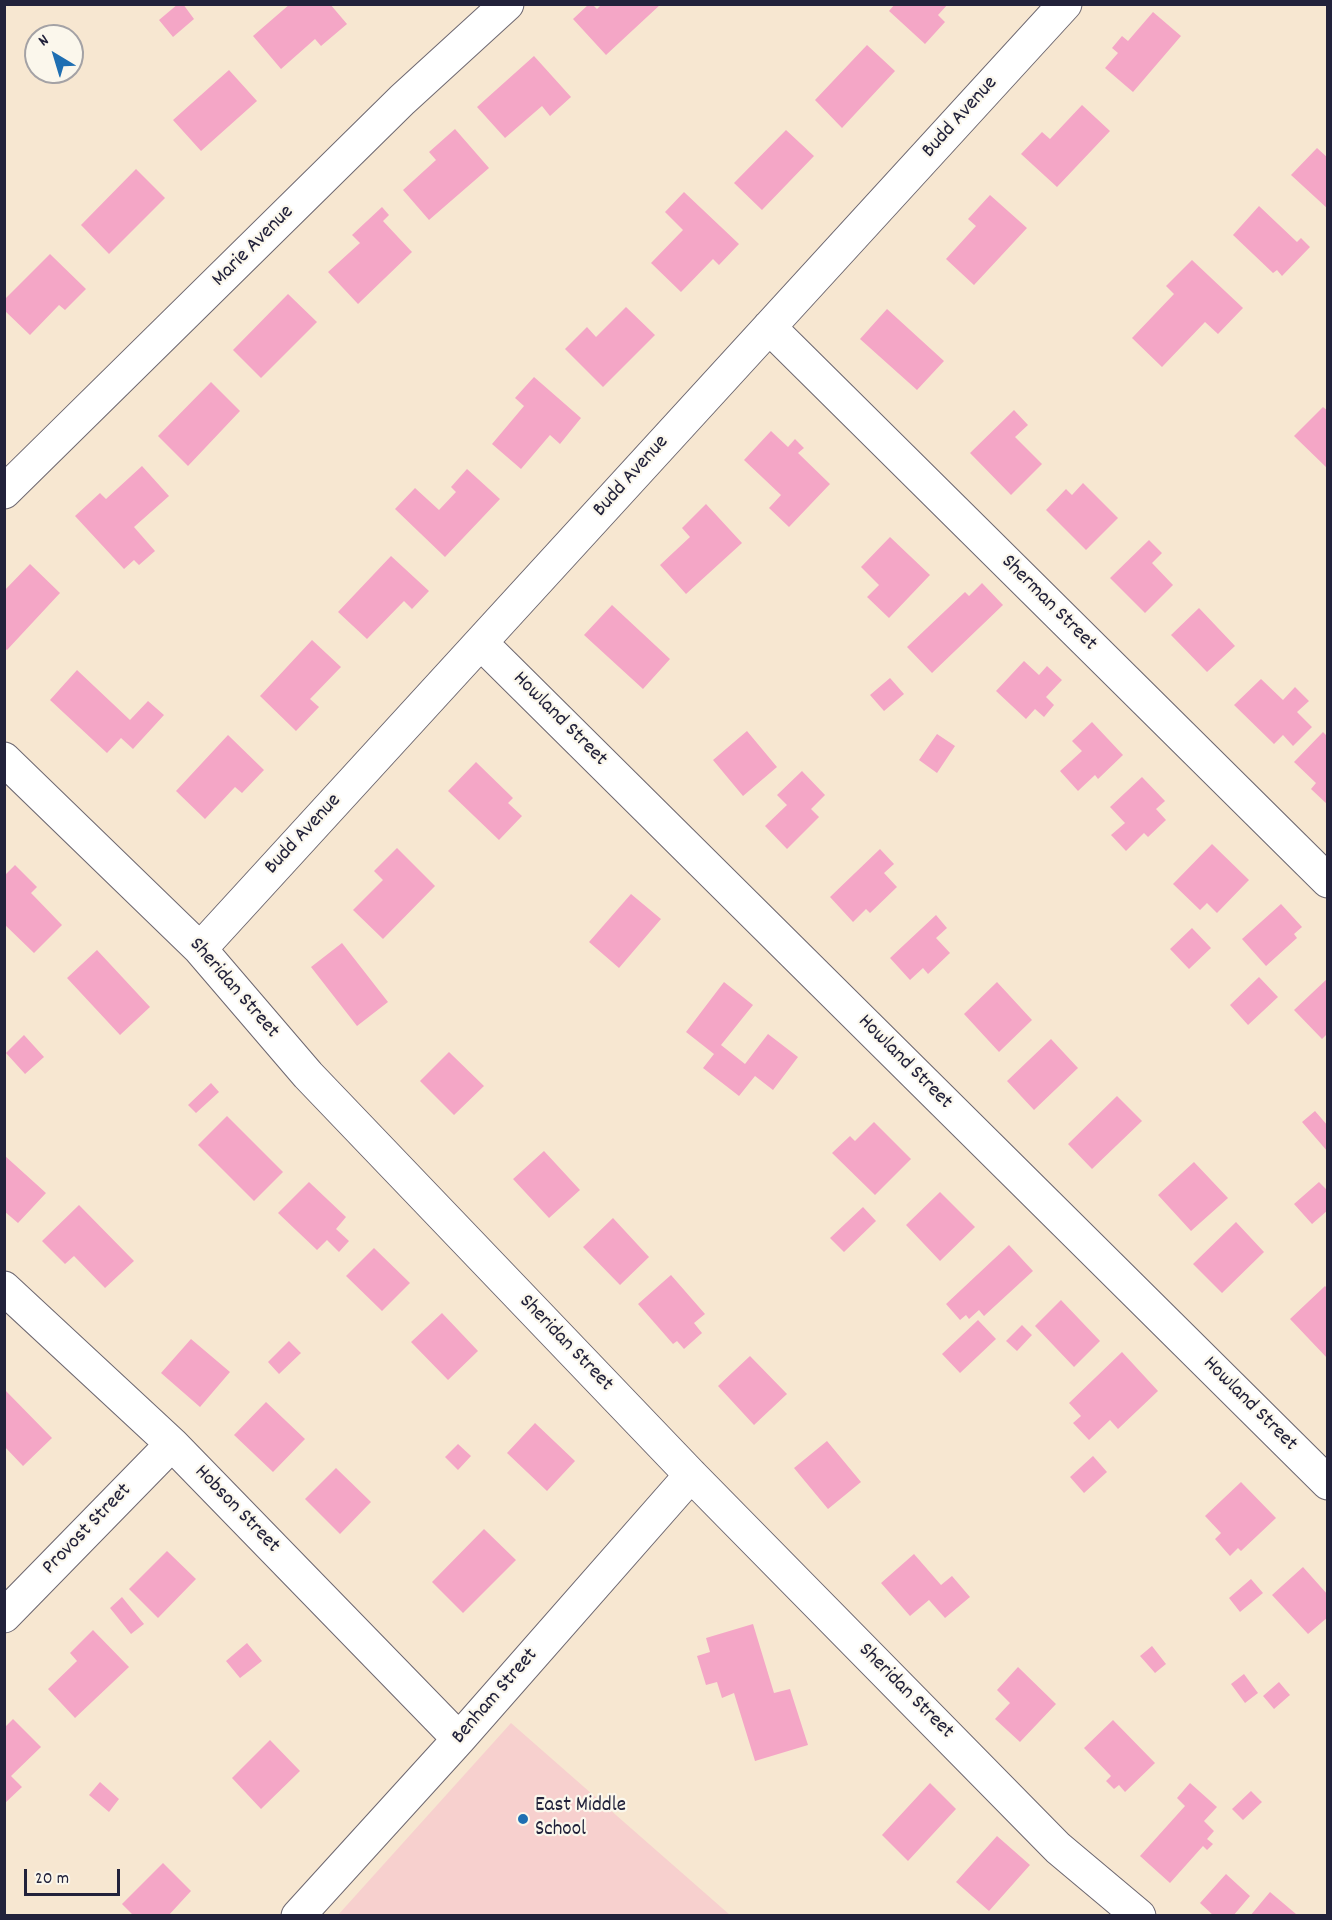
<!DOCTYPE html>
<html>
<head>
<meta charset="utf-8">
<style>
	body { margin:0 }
	#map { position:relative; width:1332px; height:1920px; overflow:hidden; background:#f7e7d1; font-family:Dekko,sans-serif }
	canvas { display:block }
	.frame { position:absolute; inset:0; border:6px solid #22223b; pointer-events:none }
	.north { position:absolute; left:24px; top:24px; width:60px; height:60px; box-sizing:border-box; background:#fbf7ec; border:2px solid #a4a2a5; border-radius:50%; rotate:322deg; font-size:16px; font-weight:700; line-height:24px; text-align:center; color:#22223b }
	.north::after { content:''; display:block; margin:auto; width:21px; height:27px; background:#1f6fb2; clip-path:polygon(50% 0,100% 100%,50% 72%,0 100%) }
	.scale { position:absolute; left:24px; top:1869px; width:96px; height:27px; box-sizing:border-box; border:3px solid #22223b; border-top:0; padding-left:8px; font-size:18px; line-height:21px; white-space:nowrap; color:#22223b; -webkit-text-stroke:4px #fbf7ec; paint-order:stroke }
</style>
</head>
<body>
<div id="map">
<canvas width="1332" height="1920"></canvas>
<div class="frame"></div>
<div class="north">N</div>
<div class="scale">20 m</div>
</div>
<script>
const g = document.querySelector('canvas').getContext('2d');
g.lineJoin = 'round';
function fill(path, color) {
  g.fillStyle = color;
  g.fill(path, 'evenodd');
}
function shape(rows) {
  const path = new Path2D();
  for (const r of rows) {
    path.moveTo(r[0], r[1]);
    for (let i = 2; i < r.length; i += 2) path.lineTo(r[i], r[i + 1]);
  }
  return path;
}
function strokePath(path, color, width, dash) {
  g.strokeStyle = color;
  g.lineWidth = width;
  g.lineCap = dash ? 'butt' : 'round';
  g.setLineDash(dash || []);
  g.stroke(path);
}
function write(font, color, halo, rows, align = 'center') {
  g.font = font + ' Dekko,sans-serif';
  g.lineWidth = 4.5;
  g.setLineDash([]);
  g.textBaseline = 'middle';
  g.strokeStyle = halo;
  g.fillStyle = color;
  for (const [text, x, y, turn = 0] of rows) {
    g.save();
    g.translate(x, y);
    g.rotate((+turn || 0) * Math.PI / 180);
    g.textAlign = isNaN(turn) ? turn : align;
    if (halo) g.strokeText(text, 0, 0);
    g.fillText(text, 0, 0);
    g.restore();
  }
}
const built = shape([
	[511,1723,730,1915,338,1915]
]);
const building = shape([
	[178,4,183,4,194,19,173,37,159,20],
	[290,4,330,4,347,24,321,46,315,39,281,69,253,36],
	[589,4,592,4,597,9,602,4,661,4,606,55,573,19],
	[895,4,948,4,938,15,945,22,925,44,889,11],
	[1153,12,1181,36,1133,92,1105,68,1118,53,1112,48,1122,36,1128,41],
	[867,45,895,71,842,128,815,100],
	[534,56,571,97,550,116,542,106,505,138,477,107],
	[229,70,257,101,201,151,173,120],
	[1082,105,1110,131,1057,187,1021,154,1042,132,1050,139],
	[455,129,489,168,429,220,403,190,436,160,429,152],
	[786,130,814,156,762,210,734,183],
	[1317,148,1328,158,1328,209,1291,175],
	[136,169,165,198,109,254,81,225],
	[684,192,739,244,719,265,713,259,681,292,651,263,683,230,665,212],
	[990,195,1027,228,974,285,946,259,976,226,968,219],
	[1259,206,1297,242,1301,238,1310,247,1282,276,1277,270,1273,273,1233,235],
	[382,207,389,215,383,221,412,252,358,304,328,272,360,243,352,235],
	[50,254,86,289,65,310,59,305,30,335,4,310,4,300],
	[1192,260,1243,308,1218,334,1205,322,1162,367,1132,338,1174,294,1166,286],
	[288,294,317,322,261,378,233,350],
	[626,307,655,335,603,387,565,349,587,327,596,337],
	[887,309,944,361,917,390,860,339],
	[534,377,581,418,560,444,550,435,521,469,492,444,524,406,515,398],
	[211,382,240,411,188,466,158,436],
	[1323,407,1328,411,1328,469,1294,436],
	[1014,410,1028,425,1015,437,1042,464,1011,495,970,453],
	[771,431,788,447,795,439,804,448,798,453,830,484,789,527,769,508,781,495,744,460],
	[142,466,169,496,134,527,155,551,139,565,134,560,124,569,75,516,100,493,106,499],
	[467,469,500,499,445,557,395,509,415,488,439,510,456,492,451,487],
	[1083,483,1118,518,1086,550,1046,510,1066,489,1072,495],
	[706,504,742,543,686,594,660,565,690,537,682,528],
	[890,537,930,575,889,618,867,597,879,585,861,567],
	[1149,540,1162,553,1152,563,1173,585,1145,613,1110,578],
	[391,556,429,591,412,609,404,601,367,639,338,612],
	[30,564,60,593,7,650,4,648,4,591],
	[982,583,1003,605,932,673,907,647,965,592,969,596],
	[612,605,670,659,643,689,584,635],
	[1199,608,1235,646,1207,672,1171,635],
	[312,640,341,667,310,699,319,707,296,731,260,696],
	[1024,661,1039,675,1047,666,1062,680,1046,697,1054,705,1044,717,1035,709,1026,719,996,691],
	[77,670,130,720,148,701,164,715,133,749,121,738,107,753,50,700],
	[890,678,904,694,884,711,870,695],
	[1261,679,1283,700,1295,687,1309,701,1297,712,1312,727,1293,746,1283,735,1274,744,1234,705],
	[1092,722,1123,755,1098,779,1095,775,1078,791,1060,771,1082,751,1072,741],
	[747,731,777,767,743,796,713,760],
	[1323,732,1328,737,1328,805,1311,789,1316,783,1294,762],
	[937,734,955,746,937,773,919,760],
	[228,735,264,770,242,793,235,787,205,819,176,791],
	[476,762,513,798,508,803,522,816,499,840,448,791],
	[802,771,825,795,811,809,819,817,787,849,765,826,787,805,777,795],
	[1142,777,1165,801,1156,809,1166,820,1148,837,1144,833,1126,851,1111,835,1125,823,1110,807],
	[1212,844,1249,880,1217,913,1207,903,1200,910,1173,884],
	[397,848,435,886,383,939,353,910,383,880,374,871],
	[880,849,894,864,884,873,897,887,870,913,866,909,853,922,830,897],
	[15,865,37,887,31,893,62,925,34,953,4,924,4,876],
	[631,894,661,919,619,968,589,942],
	[1281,904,1302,927,1294,934,1297,938,1266,966,1242,939],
	[936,915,947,928,936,938,950,953,928,974,923,968,910,980,890,958],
	[1192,928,1211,948,1189,969,1170,949],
	[342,943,388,1002,357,1026,311,967],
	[97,950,150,1007,120,1035,67,978],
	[1259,977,1278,997,1248,1025,1230,1005],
	[1328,978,1328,1033,1322,1039,1294,1010],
	[724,982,753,1005,721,1045,745,1064,768,1034,798,1057,773,1090,755,1076,739,1096,703,1068,714,1054,686,1032],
	[997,982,1032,1020,999,1052,964,1014],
	[24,1035,44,1057,25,1074,6,1053],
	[1051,1039,1078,1068,1034,1110,1007,1081],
	[449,1052,484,1086,454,1115,420,1081],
	[211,1083,219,1092,196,1113,188,1105],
	[1117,1096,1142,1121,1092,1169,1068,1144],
	[1315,1111,1328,1126,1328,1152,1302,1122],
	[227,1116,283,1172,254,1201,198,1145],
	[874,1122,911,1159,875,1195,832,1153,850,1136,855,1141],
	[544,1151,580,1190,549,1218,513,1179],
	[4,1155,46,1193,18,1223,4,1211],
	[1194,1162,1228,1198,1191,1231,1158,1195],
	[309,1182,346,1217,336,1229,349,1241,339,1252,327,1240,317,1250,278,1213],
	[1319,1182,1328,1191,1328,1210,1312,1224,1294,1204],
	[940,1192,975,1227,940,1261,906,1225],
	[79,1205,134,1261,105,1288,74,1256,65,1264,42,1241],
	[863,1207,876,1221,844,1252,830,1238],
	[613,1218,649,1257,620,1285,583,1247],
	[1236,1222,1264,1252,1222,1293,1193,1264],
	[1009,1245,1033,1271,984,1316,979,1310,969,1319,966,1315,960,1320,946,1304],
	[374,1248,410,1283,382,1311,346,1276],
	[671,1275,705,1314,694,1323,702,1333,684,1349,677,1341,673,1344,638,1304],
	[1325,1286,1328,1289,1328,1359,1290,1319],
	[1061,1300,1100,1341,1074,1367,1035,1326],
	[442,1313,478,1351,448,1380,411,1342],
	[978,1320,996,1339,960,1373,942,1354],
	[1022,1325,1032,1335,1017,1351,1006,1341],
	[191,1339,230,1372,200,1407,161,1373],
	[289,1341,301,1353,279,1374,268,1362],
	[1122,1352,1158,1391,1118,1429,1110,1420,1089,1440,1073,1423,1081,1416,1069,1403],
	[750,1356,787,1394,754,1425,718,1386],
	[4,1389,52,1438,23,1466,4,1446],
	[266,1402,305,1439,273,1472,234,1435],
	[535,1423,575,1461,547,1491,507,1453],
	[827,1441,861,1482,828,1509,794,1468],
	[458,1444,471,1456,458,1470,445,1457],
	[1093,1456,1107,1472,1084,1493,1070,1477],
	[336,1468,371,1502,340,1534,305,1499],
	[1241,1482,1276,1518,1241,1551,1238,1548,1230,1556,1215,1539,1221,1533,1205,1516],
	[484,1529,516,1560,463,1613,432,1582],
	[167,1551,196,1579,158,1618,129,1589],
	[914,1554,941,1585,952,1576,970,1597,945,1618,929,1600,910,1616,881,1583],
	[1303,1567,1328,1595,1328,1617,1308,1634,1272,1595],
	[1251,1579,1263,1593,1240,1612,1229,1598],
	[122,1597,144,1624,131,1634,110,1608],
	[753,1624,774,1693,790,1689,808,1745,755,1761,734,1693,722,1698,717,1682,706,1685,697,1656,710,1652,706,1638],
	[93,1630,129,1667,75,1718,48,1689,77,1661,70,1653],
	[247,1643,262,1661,240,1678,226,1661],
	[1152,1646,1166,1664,1155,1673,1140,1656],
	[1018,1667,1056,1704,1020,1742,995,1719,1010,1703,997,1690],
	[1244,1674,1258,1693,1245,1703,1231,1684],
	[1279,1682,1290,1695,1274,1709,1263,1696],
	[13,1719,41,1747,11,1776,22,1787,4,1804,4,1728],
	[1113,1720,1155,1763,1125,1792,1119,1785,1114,1789,1106,1781,1111,1776,1084,1748],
	[270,1740,300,1771,261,1809,232,1778],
	[100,1782,119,1799,109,1812,89,1795],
	[930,1783,956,1809,908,1861,882,1835],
	[1190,1783,1217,1807,1204,1821,1214,1831,1207,1839,1213,1844,1207,1850,1203,1846,1170,1883,1140,1856,1185,1806,1177,1798],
	[1251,1791,1262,1802,1243,1820,1232,1809],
	[997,1836,1030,1865,989,1911,956,1882],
	[163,1863,191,1891,168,1916,134,1916,122,1904],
	[1226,1874,1250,1896,1233,1916,1214,1916,1200,1903],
	[1270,1892,1296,1914,1295,1916,1250,1916]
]);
const minor = shape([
	[769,327,1328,881],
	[4,492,402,100,507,4],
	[481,643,1328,1483],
	[4,759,200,949,308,1075,691,1475,1058,1848,1139,1916],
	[200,949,1065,4],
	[4,1288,172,1444,459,1739],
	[4,1616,172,1444],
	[298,1916,459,1739,691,1475]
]);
const markers = [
	[523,1819,6,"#1f6fb2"]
];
const streetNames = [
	["Budd Avenue",961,118,-48],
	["Marie Avenue",254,247,-45],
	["Budd Avenue",632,477,-48],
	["Sherman Street",1048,604,45],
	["Howland Street",559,720,45],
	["Budd Avenue",304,835,-47],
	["Sheridan Street",233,989,49],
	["Howland Street",904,1063,45],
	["Sheridan Street",565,1344,46],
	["Howland Street",1249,1405,45],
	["Hobson Street",236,1510,46],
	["Provost Street",88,1530,-46],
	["Sheridan Street",905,1692,45],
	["Benham Street",496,1697,-49]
];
const poiNames = [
	["East Middle",535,1807],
	["School",535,1831]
];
fill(built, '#f7d0ce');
fill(building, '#f4a6c6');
strokePath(minor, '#6d6770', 35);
strokePath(minor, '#fff', 33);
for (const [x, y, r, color] of markers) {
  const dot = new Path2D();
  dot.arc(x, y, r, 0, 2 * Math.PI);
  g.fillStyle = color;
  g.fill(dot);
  strokePath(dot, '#fbf7ec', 2);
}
write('21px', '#22223b', '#fbf7ec', streetNames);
write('21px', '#22223b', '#fbf7ec', poiNames, 'left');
</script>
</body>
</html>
